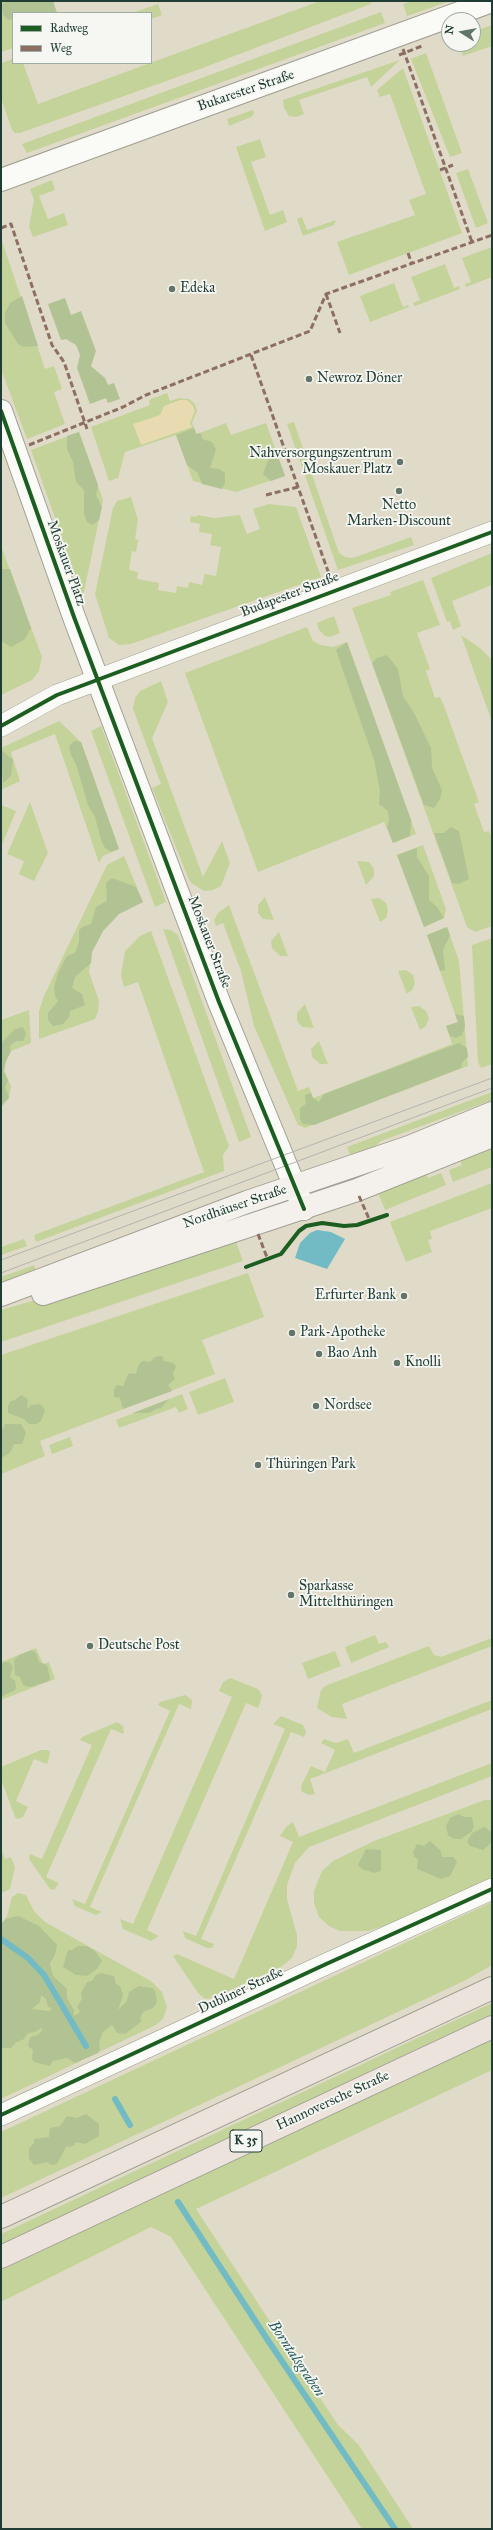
<!DOCTYPE html>
<html>
<head>
<meta charset="utf-8">
<style>
	body { margin:0 }
	#map { position:relative; width:493px; height:2530px; overflow:hidden; background:#e0dbc8; font-family:"IM FELL Great Primer",serif }
	canvas { display:block }
	.frame { position:absolute; inset:0; border:2px solid #1f3d34; pointer-events:none }
	.legend { position:absolute; left:12px; top:12px; width:140px; height:52px; box-sizing:border-box; background:#f6f6f2; border:1px solid #a0aca6; margin:0; padding:5px 7px; list-style:none; font-size:12px; color:#1f3d34 }
	.legend li { display:flex; align-items:center; gap:8px; height:20px }
	.legend b { width:20px; border:1px solid #a0aca6 }
	.north { position:absolute; left:441px; top:12px; width:40px; height:40px; box-sizing:border-box; background:#f6f6f2; border:1px solid #a0aca6; border-radius:50%; rotate:281deg; font-size:11px; font-weight:700; line-height:16px; text-align:center; color:#1f3d34 }
	.north::after { content:''; display:block; margin:auto; width:14px; height:18px; background:#637468; clip-path:polygon(50% 0,100% 100%,50% 72%,0 100%) }
</style>
</head>
<body>
<div id="map">
<canvas width="493" height="2530"></canvas>
<div class="frame"></div>
<ul class="legend">
<li><b style="height:5px;background:#1b5e20"></b>Radweg</li>
<li><b style="height:5px;background:#8d6e63"></b>Weg</li>
</ul>
<div class="north">N</div>
</div>
<script>
const g = document.querySelector('canvas').getContext('2d');
g.lineJoin = 'round';
function fill(path, color) {
  g.fillStyle = color;
  g.fill(path, 'evenodd');
}
function shape(rows) {
  const path = new Path2D();
  for (const r of rows) {
    path.moveTo(r[0], r[1]);
    for (let i = 2; i < r.length; i += 2) path.lineTo(r[i], r[i + 1]);
  }
  return path;
}
function strokePath(path, color, width, dash) {
  g.strokeStyle = color;
  g.lineWidth = width;
  g.lineCap = dash ? 'butt' : 'round';
  g.setLineDash(dash || []);
  g.stroke(path);
}
function write(font, color, halo, rows, align = 'center') {
  g.font = font + ' "IM FELL Great Primer",serif';
  g.lineWidth = 3.5;
  g.setLineDash([]);
  g.textBaseline = 'middle';
  g.strokeStyle = halo;
  g.fillStyle = color;
  for (const [text, x, y, turn = 0] of rows) {
    g.save();
    g.translate(x, y);
    g.rotate((+turn || 0) * Math.PI / 180);
    g.textAlign = isNaN(turn) ? turn : align;
    if (halo) g.strokeText(text, 0, 0);
    g.fillText(text, 0, 0);
    g.restore();
  }
}
const green = shape([
	[1,1,53,1,57,13,13,13,13,48,1,52],
	[320,1,370,1,371,4,200,69,20,133,15,133,12,130,1,98,1,63,13,59,13,63,23,63,38,104],
	[413,1,450,1,407,16,403,4],
	[158,4,162,15,151,19,151,13,132,13],
	[381,12,385,23,27,153,22,144],
	[492,25,492,46,463,56,459,44,473,44,473,32],
	[426,53,462,153,450,157,411,59],
	[400,60,371,87,367,77,299,100,304,114,296,117,289,116,284,108,283,100],
	[403,68,462,233,349,275,337,242,415,215,409,200,426,194,390,94,380,97,377,90],
	[253,110,254,114,251,117,229,126,227,119],
	[260,139,266,157,251,162,270,215,283,210,287,222,265,231,236,147],
	[468,169,488,223,476,228,456,173],
	[52,180,55,190,39,196,48,219,64,213,68,225,33,237,29,227,34,200,30,189],
	[302,217,307,230,336,220,334,225,303,236,297,219],
	[1,238,45,369,54,366,62,389,54,392,65,424,27,439,1,369],
	[492,247,492,277,466,287,465,284,471,282,462,258],
	[445,264,454,288,459,286,460,289,415,306,413,303,420,300,411,277],
	[394,283,403,307,408,305,409,307,370,322,360,296],
	[167,393,170,401,179,398,189,399,195,404,197,411,192,423,197,434,226,423,231,435,266,423,285,476,236,492,193,481,176,435,125,452,118,478,109,481,91,427,150,405,149,400],
	[294,422,339,553,345,557,353,558,411,537,414,545,338,570,287,424],
	[79,432,103,500,83,597,31,450],
	[131,497,138,520,135,539,138,540,136,552,132,551,129,570,138,572,137,579,159,583,158,590,176,593,177,586,188,588,189,582,202,585,205,574,216,576,221,547,210,545,212,534,199,532,200,524,190,522,191,516,197,517,197,515,214,518,240,515,247,534,260,529,253,509,269,504,296,507,321,577,131,644,119,645,109,638,95,594,113,508,117,501],
	[1,546,42,657,39,671,32,680,1,695],
	[492,553,492,585,452,601,461,626,453,630,450,621,447,622,431,578],
	[423,580,440,625,417,633,430,669,426,671,435,698,440,697,444,706,479,802,474,804,484,832,489,831,492,839,492,926,475,932,467,927,352,608,391,595,390,592],
	[334,616,340,633,330,637,325,636,319,630,317,623],
	[307,627,313,641,321,645,333,647,347,642,416,834,393,843,384,822,258,872,185,673],
	[461,635,480,648,492,660,492,722],
	[161,681,168,702,152,738,203,877,222,841,230,863,221,886,213,890,204,891,190,882,152,788,161,784,133,709,135,698,140,691],
	[59,721,81,742,119,849,103,856,99,863,55,734,11,752,20,781,1,790,1,748],
	[101,726,166,902,155,907,91,731],
	[30,802,48,853,34,881,19,874,24,861,7,854],
	[1,805,16,811,1,847],
	[423,845,446,909,444,918,424,927,397,855],
	[124,856,143,902,119,914,103,931,92,952,89,972,99,1001,98,1012,95,1019,39,1039,39,1011,44,996,107,865],
	[357,861,369,862,374,869,374,876,366,885],
	[265,897,274,920,263,919,258,913,258,905],
	[379,898,386,903,388,910,386,918,380,922,371,899],
	[229,905,298,1091,309,1087,313,1098,452,1044,446,1026,458,1022,427,935,447,927,459,961,468,1066,305,1128,298,1125,254,1026,241,971,223,923,216,926,214,920,218,913],
	[163,929,171,930,178,935,251,1137,239,1142],
	[151,931,229,1146,223,1155,224,1171,36,1242,34,1235,204,1172,138,982,124,987,121,975,125,951,140,936],
	[279,932,288,956,280,956,272,948,271,941],
	[492,938,492,1064,481,1068,478,1062,472,945],
	[406,970,413,975,415,982,413,989,407,994,398,971],
	[305,1004,314,1028,302,1027,297,1021,297,1013],
	[419,1006,426,1011,429,1018,426,1026,420,1030,411,1007],
	[29,1010,31,1043,11,1051,6,1061,4,1071,11,1086,9,1098,1,1108,1,1020],
	[319,1041,328,1064,320,1064,312,1057,311,1049],
	[492,1092,492,1100,381,1141,370,1151,351,1157,347,1147],
	[492,1142,492,1167,453,1182,449,1170,462,1165,459,1157],
	[425,1170,428,1178,441,1173,446,1185,385,1210,377,1190],
	[492,1183,492,1208,430,1231,432,1239,428,1240,432,1252,406,1262,390,1222],
	[24,1239,27,1246,1,1255,1,1247],
	[236,1242,243,1261,1,1342,1,1310],
	[34,1265,37,1274,1,1287,1,1277],
	[248,1273,264,1317,202,1340,215,1374,40,1441,45,1456,1,1474,1,1355],
	[225,1378,234,1402,198,1415,189,1392],
	[182,1394,188,1409,179,1413,176,1407,119,1428,116,1420],
	[70,1437,73,1446,52,1454,49,1445],
	[375,1635,379,1644,386,1642,389,1647,351,1663,345,1647],
	[492,1638,492,1646,342,1704,347,1719,332,1717,317,1708,321,1690,325,1686,429,1646,434,1655,441,1657],
	[36,1648,43,1664,49,1662,55,1679,1,1700,1,1662],
	[335,1651,341,1666,308,1679,302,1663],
	[230,1678,258,1689,262,1695,261,1700,258,1708,246,1703,147,1930,159,1936,151,1941,123,1929,120,1919,133,1924,232,1697,219,1691,223,1682],
	[185,1695,192,1700,191,1709,179,1704,90,1907,102,1912,96,1915,75,1906,72,1899,85,1904,170,1711,158,1705,160,1702],
	[492,1700,492,1709,310,1779,315,1794,310,1795,302,1792,301,1786,311,1766,325,1772,335,1750,321,1743,324,1739,336,1743,348,1739,354,1753],
	[281,1716,303,1725,306,1732,304,1737,291,1732,201,1939,214,1944,212,1948,207,1948,185,1938,183,1931,196,1936,285,1729,273,1724],
	[117,1722,123,1726,124,1734,111,1729,46,1877,59,1883,54,1890,50,1889,29,1859,30,1854,42,1859,92,1745,80,1740,82,1737],
	[41,1750,48,1750,50,1752,49,1758,47,1764,34,1759,16,1801,28,1807,23,1817,17,1819,15,1817,1,1779,1,1767],
	[492,1763,492,1776,309,1847,295,1863,287,1885,287,1899,297,1935,297,1946,292,1958,281,1967,213,1998,205,1999,198,1993,173,1956,177,1954,234,1979,293,1842,280,1836,286,1827,293,1822,299,1837],
	[485,1800,492,1800,492,1878,396,1922,368,1931,340,1931,329,1926,319,1917,314,1903,314,1891,322,1871,333,1861,374,1841],
	[1,1849,5,1859,11,1857,15,1867,10,1889,4,1892,1,1892],
	[18,1893,26,1895,34,1911,45,1922,151,1981,162,1992,167,2007,163,2019,156,2025,1,2099,1,1924,7,1916,12,1897],
	[492,1902,492,1965,466,1980,1,2198,1,2132],
	[492,2003,492,2014,1,2245,1,2234],
	[492,2038,492,2070,196,2209,338,2425,358,2444,413,2529,362,2529,171,2237,151,2227,1,2302,1,2270]
]);
const forest = shape([
	[4,1,53,1,57,13,13,13,13,19,8,20,3,15,2,5],
	[22,296,38,346,24,347,18,344,5,323,5,313,10,303],
	[65,298,71,315,81,311,96,351,91,366,105,378,108,385,114,383,120,399,108,403,106,398,90,404,77,368,80,355,76,345,66,339,61,340,48,304],
	[194,428,196,434,201,433,202,439,212,442,216,449,210,468,219,469,225,473,225,482,222,489,202,484,198,473,187,465,176,435],
	[79,432,98,485,96,495,102,507,99,520,92,525,87,522,84,514,84,490,76,482,73,462,67,449,67,436],
	[269,458,279,459,285,476,271,481,263,474],
	[1,569,10,569,31,628,24,640,11,647,1,641],
	[347,642,411,820,410,836,393,843,387,827,389,821,388,811,379,804,380,791,374,760,336,650],
	[387,655,398,669,403,696,414,713,431,748,432,768,442,790,440,799,434,808,424,805,372,663,377,658],
	[74,741,81,742,119,849,111,852,105,848,101,840,95,817,88,805,76,764,71,755,69,746],
	[1,750,13,760,11,776,3,783],
	[451,827,459,831,469,879,458,884,452,883,434,833,444,833],
	[417,848,417,857,429,876,429,900,437,907,444,918,424,927,397,855],
	[112,878,136,887,143,902,119,914,103,931,92,952,91,963,75,977,72,988,82,994,85,1005,70,1011,69,1017,63,1024,53,1026,48,1020,48,1013,58,1001,55,996,54,987,58,973,67,956,75,953,79,942,79,931,82,927,91,924,96,907,107,901,106,883],
	[447,927,450,935,443,950,445,970,440,971,427,935],
	[455,1014,464,1016,465,1027,462,1035,456,1038,450,1036,446,1026,458,1022],
	[23,1027,26,1034,23,1041,16,1041,10,1046,11,1051,6,1061,4,1071,8,1080,5,1087,9,1098,1,1105,1,1043,15,1029],
	[459,1043,467,1048,468,1057,462,1062,461,1068,314,1125,303,1124,300,1119,300,1108,306,1104,305,1095,311,1093,313,1098,319,1102,324,1094],
	[162,1356,164,1361,174,1363,176,1367,173,1373,175,1379,168,1385,172,1391,123,1409,120,1398,114,1397,114,1389,117,1385,123,1386,129,1373,136,1374,139,1364,143,1361,150,1362,155,1357],
	[21,1395,28,1399,27,1409,31,1405,40,1404,45,1410,41,1421,36,1424,29,1424,24,1419,8,1413,8,1406,11,1401,15,1400],
	[169,1399,161,1408,156,1409,149,1413,133,1413],
	[5,1424,21,1424,26,1433,22,1444,14,1444,10,1453,1,1458,1,1433],
	[32,1650,37,1654,39,1662,47,1665,50,1678,49,1681,30,1687,23,1685,20,1677,15,1675,14,1660,19,1655],
	[5,1662,9,1662,13,1667,10,1677,15,1681,16,1687,15,1690,1,1697,1,1664],
	[459,1814,464,1817,472,1817,474,1827,471,1832,461,1839,454,1839,448,1835,446,1826,450,1818],
	[485,1827,491,1832,492,1842,483,1850,470,1846,467,1842,472,1833],
	[430,1841,441,1851,442,1857,453,1857,457,1862,450,1876,441,1879,417,1869,418,1859,414,1857,413,1852,417,1844,424,1846],
	[366,1849,381,1850,381,1871,374,1873,362,1869,358,1865],
	[18,1916,39,1926,57,1945,55,1955,50,1963,51,1969,53,1976,67,1989,67,1998,74,2010,74,2016,80,2012,77,2007,82,1999,81,1993,87,1982,92,1981,96,1975,101,1973,114,1976,116,1984,120,1986,123,1995,118,2010,127,2001,129,1992,139,1986,152,1988,155,1991,157,2002,153,2008,143,2012,140,2018,142,2021,125,2034,117,2033,112,2025,103,2032,99,2042,100,2050,98,2053,75,2063,67,2058,53,2061,50,2066,34,2062,32,2059,33,2050,28,2046,29,2040,31,2037,38,2035,43,2029,41,2028,35,2032,28,2033,24,2039,15,2043,11,2048,1,2048,1,1924,6,1919],
	[41,1995,46,1999,48,2007,52,2008,50,2011,32,2009,40,2002],
	[78,1946,87,1946,95,1951,102,1961,97,1969,87,1976,76,1975,63,1967,68,1950,72,1950],
	[86,2114,99,2124,99,2136,85,2144,76,2142,73,2146,66,2147,57,2164,51,2165,48,2162,34,2165,29,2158,29,2149,34,2143,34,2139,49,2137,50,2128,60,2126,67,2116,77,2118]
]);
const sand = shape([
	[180,400,187,400,193,406,195,411,190,423,192,427,141,445,133,424,160,415,164,406]
]);
const water = shape([
	[317,1230,331,1232,345,1239,327,1269,295,1258,300,1243,310,1233]
]);
const stream = shape([
	[1,1939,28,1958,44,1975,86,2046],
	[115,2099,130,2125],
	[178,2202,267,2339,395,2529]
]);
const minor = shape([
	[1,726,57,695,492,532],
	[1,2115,324,1965,492,1889]
]);
const tertiary = shape([
	[1,180,492,1],
	[1,411,74,617,219,1002,304,1209]
]);
const secondary = shape([
	[43,1294,357,1190,492,1136],
	[1,1295,247,1202,409,1147,492,1113]
]);
const trunk = shape([
	[1,2217,492,1988],
	[1,2257,492,2027]
]);
const tram = shape([
	[1,1260,492,1078],
	[1,1273,492,1088]
]);
const quiet = shape([
	[403,49,472,242],
	[399,55,422,46],
	[440,170,453,165],
	[1,228,11,224,52,345,64,362,87,429],
	[408,253,412,264],
	[326,294,340,333],
	[251,355,329,574],
	[29,445,123,407,146,395,310,331,326,294,492,235],
	[266,495,298,487],
	[359,1196,370,1221],
	[258,1234,268,1260]
]);
const cycleway = shape([
	[1,411,74,617,219,1002,304,1209],
	[1,726,57,695,492,532],
	[246,1267,281,1254,299,1231,306,1226,322,1223,344,1226,357,1225,387,1215],
	[1,2115,324,1965,492,1889]
]);
const markers = [
	[172,289,4,"#637468"],
	[309,379,4,"#637468"],
	[400,462,4,"#637468"],
	[399,491,4,"#637468"],
	[404,1296,4,"#637468"],
	[292,1333,4,"#637468"],
	[319,1354,4,"#637468"],
	[397,1363,4,"#637468"],
	[316,1406,4,"#637468"],
	[258,1465,4,"#637468"],
	[291,1595,4,"#637468"],
	[90,1646,4,"#637468"]
];
const shields = [
	[246,2141,32]
];
const shieldNames = [
	["K 35",246,2141]
];
const streetNames = [
	["Bukarester Straße",246,91,-19],
	["Moskauer Platz",66,563,70],
	["Budapester Straße",290,595,-21],
	["Moskauer Straße",209,942,69],
	["Nordhäuser Straße",235,1207,-19],
	["Dubliner Straße",241,1991,-25],
	["Hannoversche Straße",333,2101,-25]
];
const poiNames = [
	["Edeka",180,289],
	["Newroz Döner",317,379],
	["Nahversorgungszentrum",392,454,"right"],
	["Moskauer Platz",392,470,"right"],
	["Netto",399,506,"center"],
	["Marken-Discount",399,522,"center"],
	["Erfurter Bank",396,1296,"right"],
	["Park-Apotheke",300,1333],
	["Bao Anh",327,1354],
	["Knolli",405,1363],
	["Nordsee",324,1406],
	["Thüringen Park",266,1465],
	["Sparkasse",299,1587],
	["Mittelthüringen",299,1603],
	["Deutsche Post",98,1646]
];
const waterNames = [
	["Borntalsgraben",296,2359,56]
];
fill(green, '#c4d39a');
fill(forest, '#b1c392');
fill(sand, '#e8dab1');
fill(water, '#72bbc4');
strokePath(stream, '#72bbc4', 6);
strokePath(minor, '#a0a094', 22);
strokePath(tertiary, '#a0a094', 24);
strokePath(secondary, '#a0a094', 24);
strokePath(trunk, '#a0a094', 24);
strokePath(minor, '#fafaf7', 21);
strokePath(tertiary, '#fafaf7', 22);
strokePath(secondary, '#f4f1ec', 22);
strokePath(trunk, '#ece4dc', 22);
strokePath(tram, '#b1b4b0', 1);
strokePath(quiet, '#8d6e63', 3, [6, 3]);
strokePath(cycleway, '#1b5e20', 4);
for (const [x, y, r, color] of markers) {
  const dot = new Path2D();
  dot.arc(x, y, r, 0, 2 * Math.PI);
  g.fillStyle = color;
  g.fill(dot);
  strokePath(dot, '#f6f6f2', 1.5);
}
for (const [x, y, w] of shields) {
  const box = new Path2D();
  box.roundRect(x - w / 2, y - 11, w, 22, 3);
  g.fillStyle = '#f6f6f2';
  g.fill(box);
  strokePath(box, '#1f3d34', 1);
}
write('bold 13px', '#1f3d34', null, shieldNames);
write('14px', '#1f3d34', '#f6f6f2', streetNames);
write('14px', '#1f3d34', '#f6f6f2', poiNames, 'left');
write('italic 15px', '#2a5f5f', '#f6f6f2', waterNames);
</script>
</body>
</html>
